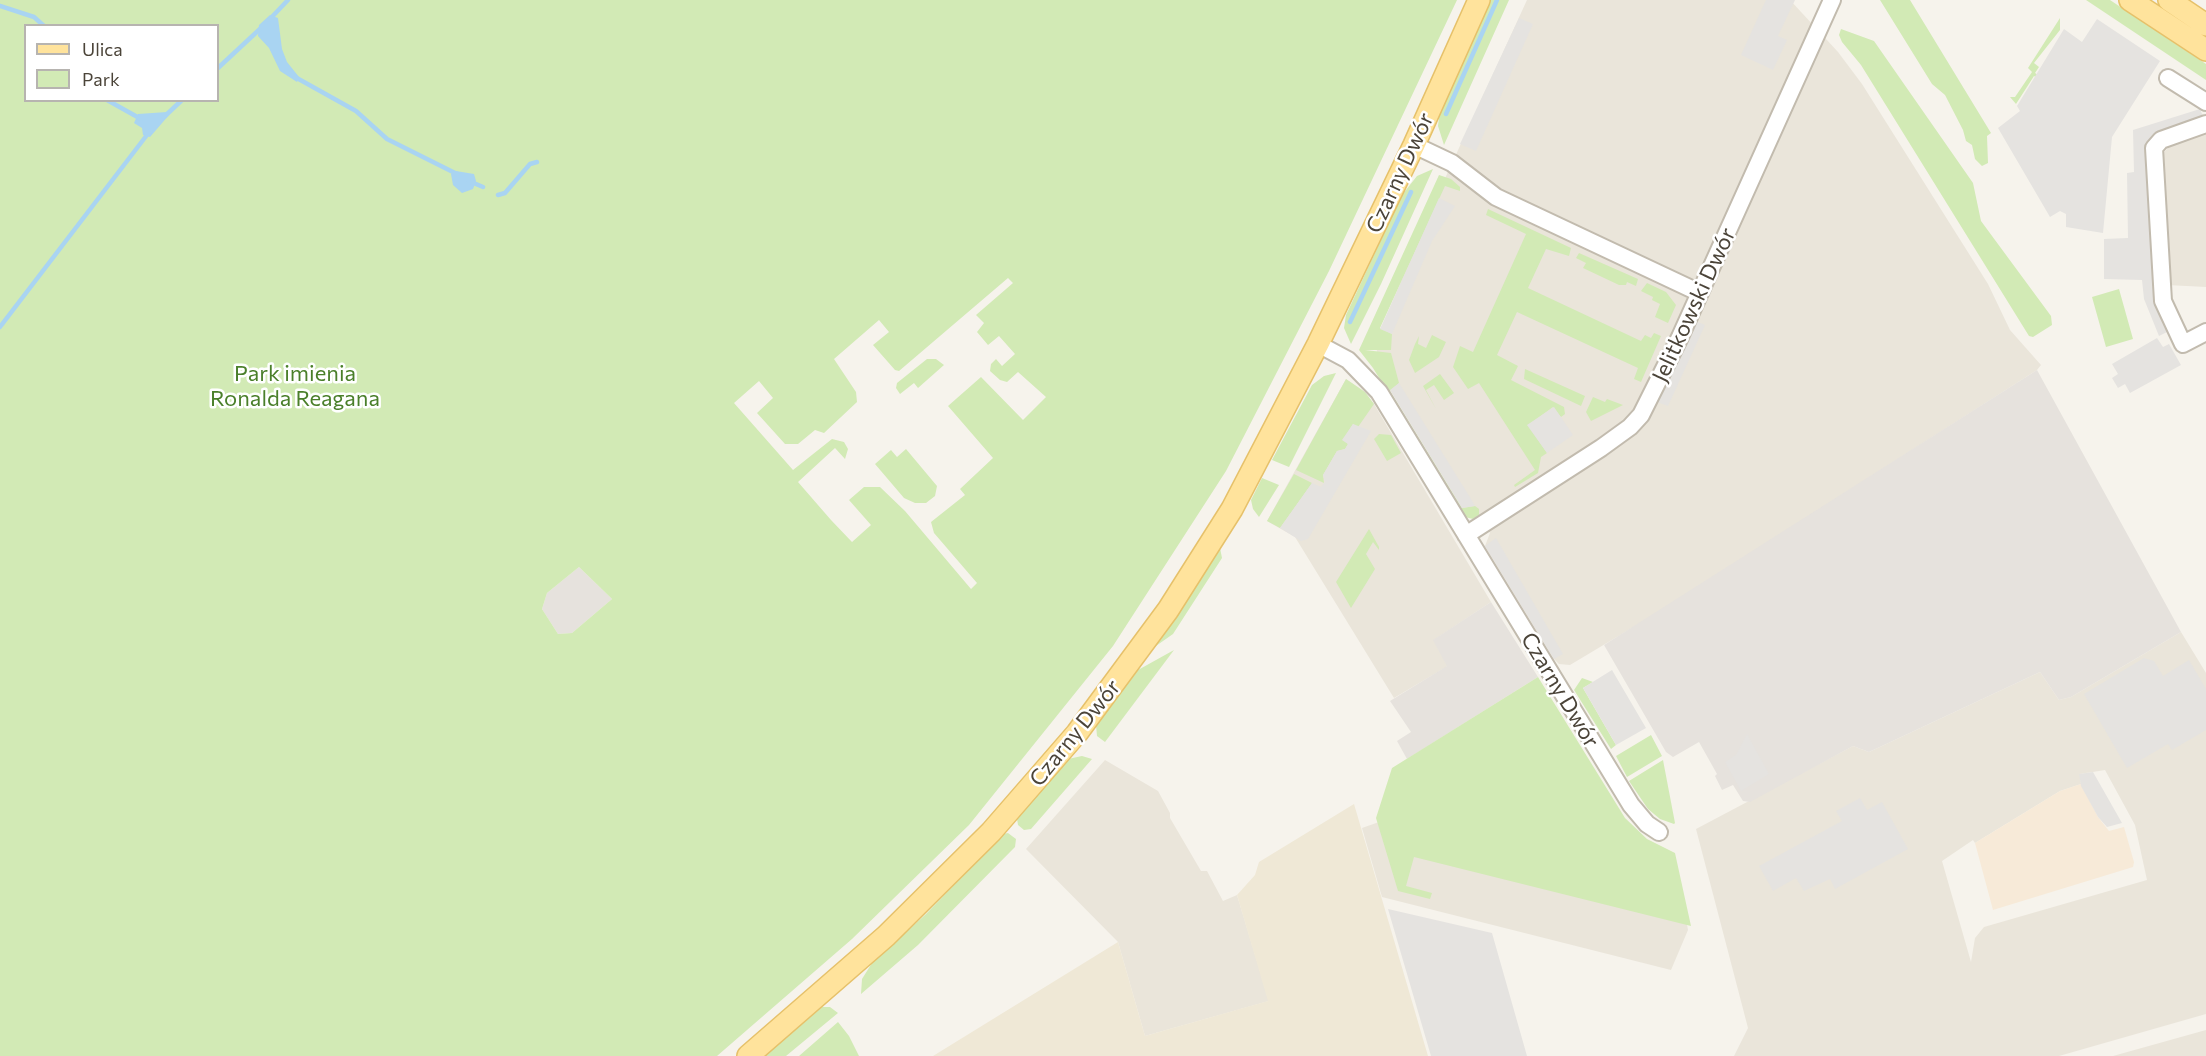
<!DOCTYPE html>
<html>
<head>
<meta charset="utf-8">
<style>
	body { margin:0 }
	#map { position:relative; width:2206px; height:1056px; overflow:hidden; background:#f6f3ec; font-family:Commissioner,sans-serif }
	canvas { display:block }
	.legend { position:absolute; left:24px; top:24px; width:195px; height:78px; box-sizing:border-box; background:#fff; border:2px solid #b7b4b0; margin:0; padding:8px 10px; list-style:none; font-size:18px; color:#4b4439 }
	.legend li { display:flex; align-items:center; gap:12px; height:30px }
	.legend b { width:30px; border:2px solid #b7b4b0 }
</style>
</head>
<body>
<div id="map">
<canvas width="2206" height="1056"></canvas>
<ul class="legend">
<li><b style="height:8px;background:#ffe39c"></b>Ulica</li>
<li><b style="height:16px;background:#d2eab5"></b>Park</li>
</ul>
</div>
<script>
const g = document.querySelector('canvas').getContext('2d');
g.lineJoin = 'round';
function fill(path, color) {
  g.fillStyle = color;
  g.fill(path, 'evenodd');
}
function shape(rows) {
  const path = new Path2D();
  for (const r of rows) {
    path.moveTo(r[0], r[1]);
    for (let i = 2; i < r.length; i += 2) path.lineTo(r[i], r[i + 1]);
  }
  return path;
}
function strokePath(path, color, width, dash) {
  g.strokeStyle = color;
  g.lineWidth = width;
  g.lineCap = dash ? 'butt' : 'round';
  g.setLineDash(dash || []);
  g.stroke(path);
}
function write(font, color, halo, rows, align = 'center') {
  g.font = font + ' Commissioner,sans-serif';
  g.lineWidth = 5;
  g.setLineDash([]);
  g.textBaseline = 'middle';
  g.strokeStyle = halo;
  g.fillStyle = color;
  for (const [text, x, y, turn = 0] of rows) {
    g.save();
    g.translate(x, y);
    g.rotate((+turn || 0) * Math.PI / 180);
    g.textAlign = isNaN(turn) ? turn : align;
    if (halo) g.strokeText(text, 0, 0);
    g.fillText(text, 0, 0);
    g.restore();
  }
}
const residential = shape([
	[1527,0,1790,0,1838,52,1862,84,1988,284,2010,330,2041,365,2037,370,1662,610,1570,665,1559,664,1554,659,1485,546,1490,533,1477,511,1462,508,1390,390,1378,365,1376,341,1436,198],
	[2206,131,2206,287,2167,285,2162,154,2172,144],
	[1346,379,1365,392,1374,404,1491,602,1434,640,1448,666,1394,698,1295,537,1267,521],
	[2181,632,2206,673,2206,1014,2059,1056,1734,1056,1748,1028,1696,829,1853,746,1869,752,2040,672,2059,700,2071,697],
	[2105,770,2135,825,2147,880,1984,927,1975,938,1971,962,1942,861,1973,840,1975,843,2060,791,2081,784,2080,774],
	[1105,760,1158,791,1170,813,1170,818,1201,871,1207,871,1223,901,1237,895,1269,1001,1145,1036,1118,942,1026,849],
	[1396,816,1681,891,1688,930,1671,970,1382,897,1362,828],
	[2206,1030,2206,1056,2113,1056]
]);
const commercial = shape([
	[2081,784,2098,817,2109,831,2124,827,2134,862,2133,867,1993,910,1975,843,2060,791]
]);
const industrial = shape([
	[2037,370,2181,632,2071,697,2059,700,2040,672,1869,752,1853,746,1750,802,1743,801,1733,785,1722,790,1715,776,1717,774,1699,742,1673,757,1666,752,1604,645],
	[579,567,612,599,572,633,558,634,542,609,547,593],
	[1491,602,1538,677,1407,759,1397,741,1411,732,1390,701,1447,666,1433,640]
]);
const education = shape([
	[1354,804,1428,1056,933,1056,1118,942,1145,1036,1268,1001,1237,895,1255,875,1259,862]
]);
const green = shape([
	[0,0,1457,0,1329,271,1226,471,1113,646,969,825,852,939,717,1056,0,1056],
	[26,26,218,26,218,100,26,100],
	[1008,278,1013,283,976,315,984,323,977,332,988,345,999,336,1015,354,1002,366,996,359,991,364,990,371,1000,380,1007,382,1018,372,1046,397,1023,420,981,377,948,406,993,458,960,489,965,495,931,522,934,533,977,583,971,589,905,511,880,487,864,487,849,500,871,525,852,542,831,520,798,482,835,448,845,459,848,449,844,442,832,439,793,470,734,403,759,381,773,398,757,413,785,444,798,444,815,430,824,433,857,402,856,392,834,359,879,320,889,332,873,345,895,370,899,371],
	[579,567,612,599,572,633,558,634,542,609,547,593],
	[1489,0,1509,0,1444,145,1438,126,1440,109],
	[1880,0,1910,0,1991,133,1987,136,1988,163,1982,166,1975,159,1972,145,1966,141,1963,130,1945,95,1932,84],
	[2086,0,2110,0,2206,64,2206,80],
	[2060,18,2060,30,2034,63,2039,67,2035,73,2090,109,2089,112,2034,76,2016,104,2010,97,2015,97,2032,72,2028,68],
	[1841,29,1874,41,1973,183,1981,221,2051,316,2052,325,2033,337,2029,336,1861,65,1842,42,1839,35],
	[1433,169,1381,284,1351,344,1344,328,1346,315,1402,195,1417,176],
	[1439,175,1451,179,1460,187,1460,191,1445,186,1380,328,1392,334,1391,350,1365,350,1391,353,1399,383,1390,391,1462,508,1475,506,1479,509,1479,515,1473,519,1465,517,1460,510,1373,368,1359,350],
	[1488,209,1571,248,1569,256,1546,249,1528,288,1641,341,1645,335,1651,338,1654,333,1661,336,1641,382,1634,379,1638,368,1517,312,1497,355,1518,366,1511,380,1564,407,1565,414,1561,417,1553,407,1528,425,1547,453,1541,457,1538,473,1515,487,1514,485,1535,470,1479,383,1468,389,1453,367,1460,346,1473,352,1526,234,1486,215],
	[1579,253,1638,279,1636,286,1627,282,1626,285,1619,285,1583,268,1586,263,1576,258],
	[1647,283,1666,292,1676,305,1668,323,1655,317,1660,304,1652,300,1653,297,1641,291],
	[2119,289,2133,339,2106,347,2092,297],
	[1432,335,1446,342,1439,357,1415,373,1409,360,1415,344,1419,336,1418,344,1426,348],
	[927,359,936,359,944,365,918,388,914,383,900,394,896,388,897,383],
	[1525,369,1585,396,1581,406,1524,379],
	[1336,373,1289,467,1272,460,1312,385,1324,376],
	[1440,374,1454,393,1444,400,1434,385,1426,390,1436,409,1423,386],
	[1346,379,1365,392,1374,404,1358,427,1353,424,1343,440,1348,444,1345,449,1337,451,1323,475,1324,483,1296,470],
	[1593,397,1605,402,1607,399,1623,405,1591,421,1586,412],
	[1379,434,1391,435,1401,453,1387,461,1374,439],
	[906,449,937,486,935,496,926,503,915,503,904,498,875,464,891,450,897,457],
	[1294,474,1312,483,1280,528,1267,521],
	[1262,478,1279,485,1259,517,1253,509,1251,500],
	[1369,529,1379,547,1379,550,1373,542,1366,554,1375,569,1351,608,1336,582],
	[1220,548,1222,558,1173,634,1153,648],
	[1174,650,1105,742,1097,736,1096,725,1138,670],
	[1538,677,1625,818,1647,839,1675,853,1691,926,1414,857,1406,886,1432,893,1430,899,1398,891,1376,818,1392,768],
	[1582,678,1593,682,1583,688,1616,745,1611,749,1574,690],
	[1651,735,1662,756,1627,777,1616,756],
	[1082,756,1092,759,1031,829,1024,830,1018,825,1017,819,1068,759],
	[1663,760,1675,823,1674,824,1660,819,1648,809,1629,781],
	[1008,833,1016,839,1015,847,918,945,861,994,862,979,872,963,926,914,1003,834],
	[822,1007,830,1007,838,1013,786,1056,765,1056],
	[838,1022,849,1036,859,1056,799,1056]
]);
const parking = shape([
	[1766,0,1795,0,1778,36,1787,40,1773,70,1741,55],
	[1519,18,1533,24,1476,151,1460,144],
	[2097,19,2160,61,2112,137,2103,233,2066,227,2066,214,2060,211,2050,217,1998,128,2020,111,2017,106,2064,29,2082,42],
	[2200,109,2204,119,2149,139,2154,275,2169,331,2159,336,2144,299,2142,280,2104,279,2104,239,2128,238,2127,173,2134,172,2133,130],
	[1439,198,1455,206,1432,241,1392,334,1380,329],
	[1693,320,1705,325,1668,406,1657,402],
	[2157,338,2163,347,2169,344,2181,365,2130,393,2125,384,2118,388,2112,378,2118,374,2112,364],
	[1399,383,1471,499,1475,506,1462,508,1390,390],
	[1554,407,1573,435,1547,453,1527,425],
	[1353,424,1371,431,1308,539,1301,541,1280,528,1312,483,1321,487,1325,482,1323,475,1337,451,1345,449,1348,444,1342,440],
	[1496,538,1563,654,1554,659,1485,546],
	[2144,658,2154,661,2163,676,2189,660,2206,689,2206,730,2172,750,2168,744,2127,768,2084,694],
	[1612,670,1646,728,1616,745,1583,688],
	[1747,734,1769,774,1741,791,1725,762,1736,755],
	[2093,772,2122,823,2107,827,2098,817,2081,786,2079,774],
	[1860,798,1867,810,1882,802,1908,849,1835,889,1830,879,1804,891,1796,878,1773,891,1759,866,1842,821,1836,811],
	[1388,909,1492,933,1527,1056,1431,1056]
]);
const water = shape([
	[270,15,278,18,282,49,287,62,299,77,297,82,280,71,269,48,258,36,259,25],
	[167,112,169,115,150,137,143,135,142,128,134,123,138,114],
	[456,171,474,174,476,181,473,189,462,193,453,185,451,174]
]);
const stream = shape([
	[0,6,34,17,44,26],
	[269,20,288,0],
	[218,68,261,28],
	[295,77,356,111,387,139,457,174],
	[107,100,141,119],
	[1446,114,1497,0],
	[164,117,182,100],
	[469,181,483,187],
	[498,195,505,193,530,164,537,162],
	[1350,322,1411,192],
	[0,327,150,131]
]);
const minor = shape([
	[2168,78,2206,102],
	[2206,124,2161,140,2154,148,2163,301,2183,344,2206,332],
	[1414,145,1452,163,1496,197,1700,293],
	[1318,344,1348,360,1379,392,1631,805,1647,824,1659,832],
	[1466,535,1601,448,1630,427,1641,415,1680,337,1832,0]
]);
const major = shape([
	[2130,0,2206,50],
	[2169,0,2206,25],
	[748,1056,886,936,991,832,1077,733,1168,610,1232,509,1318,344,1414,145,1479,0]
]);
const streetNames = [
	["Czarny Dwór",1400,173,-65],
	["Jelitkowski Dwór",1694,305,-65],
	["Czarny Dwór",1560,690,59],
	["Czarny Dwór",1075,733,-51]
];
const parkNames = [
	["Park imienia",295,374],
	["Ronalda Reagana",295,399]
];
fill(residential, '#eae5da');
fill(commercial, '#f7ead8');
fill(industrial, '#e6e2dd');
fill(education, '#efe8d6');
fill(green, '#d2eab5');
fill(parking, '#e5e3e0');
fill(water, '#a9d4f2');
strokePath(stream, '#a9d4f2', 4.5);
strokePath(minor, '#c2bbae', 20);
strokePath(major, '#e6c16a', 24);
strokePath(minor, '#fff', 16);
strokePath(major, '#ffe39c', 21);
write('22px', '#4b4439', '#fff', streetNames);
write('22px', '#4a7f2a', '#fff', parkNames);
</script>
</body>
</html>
